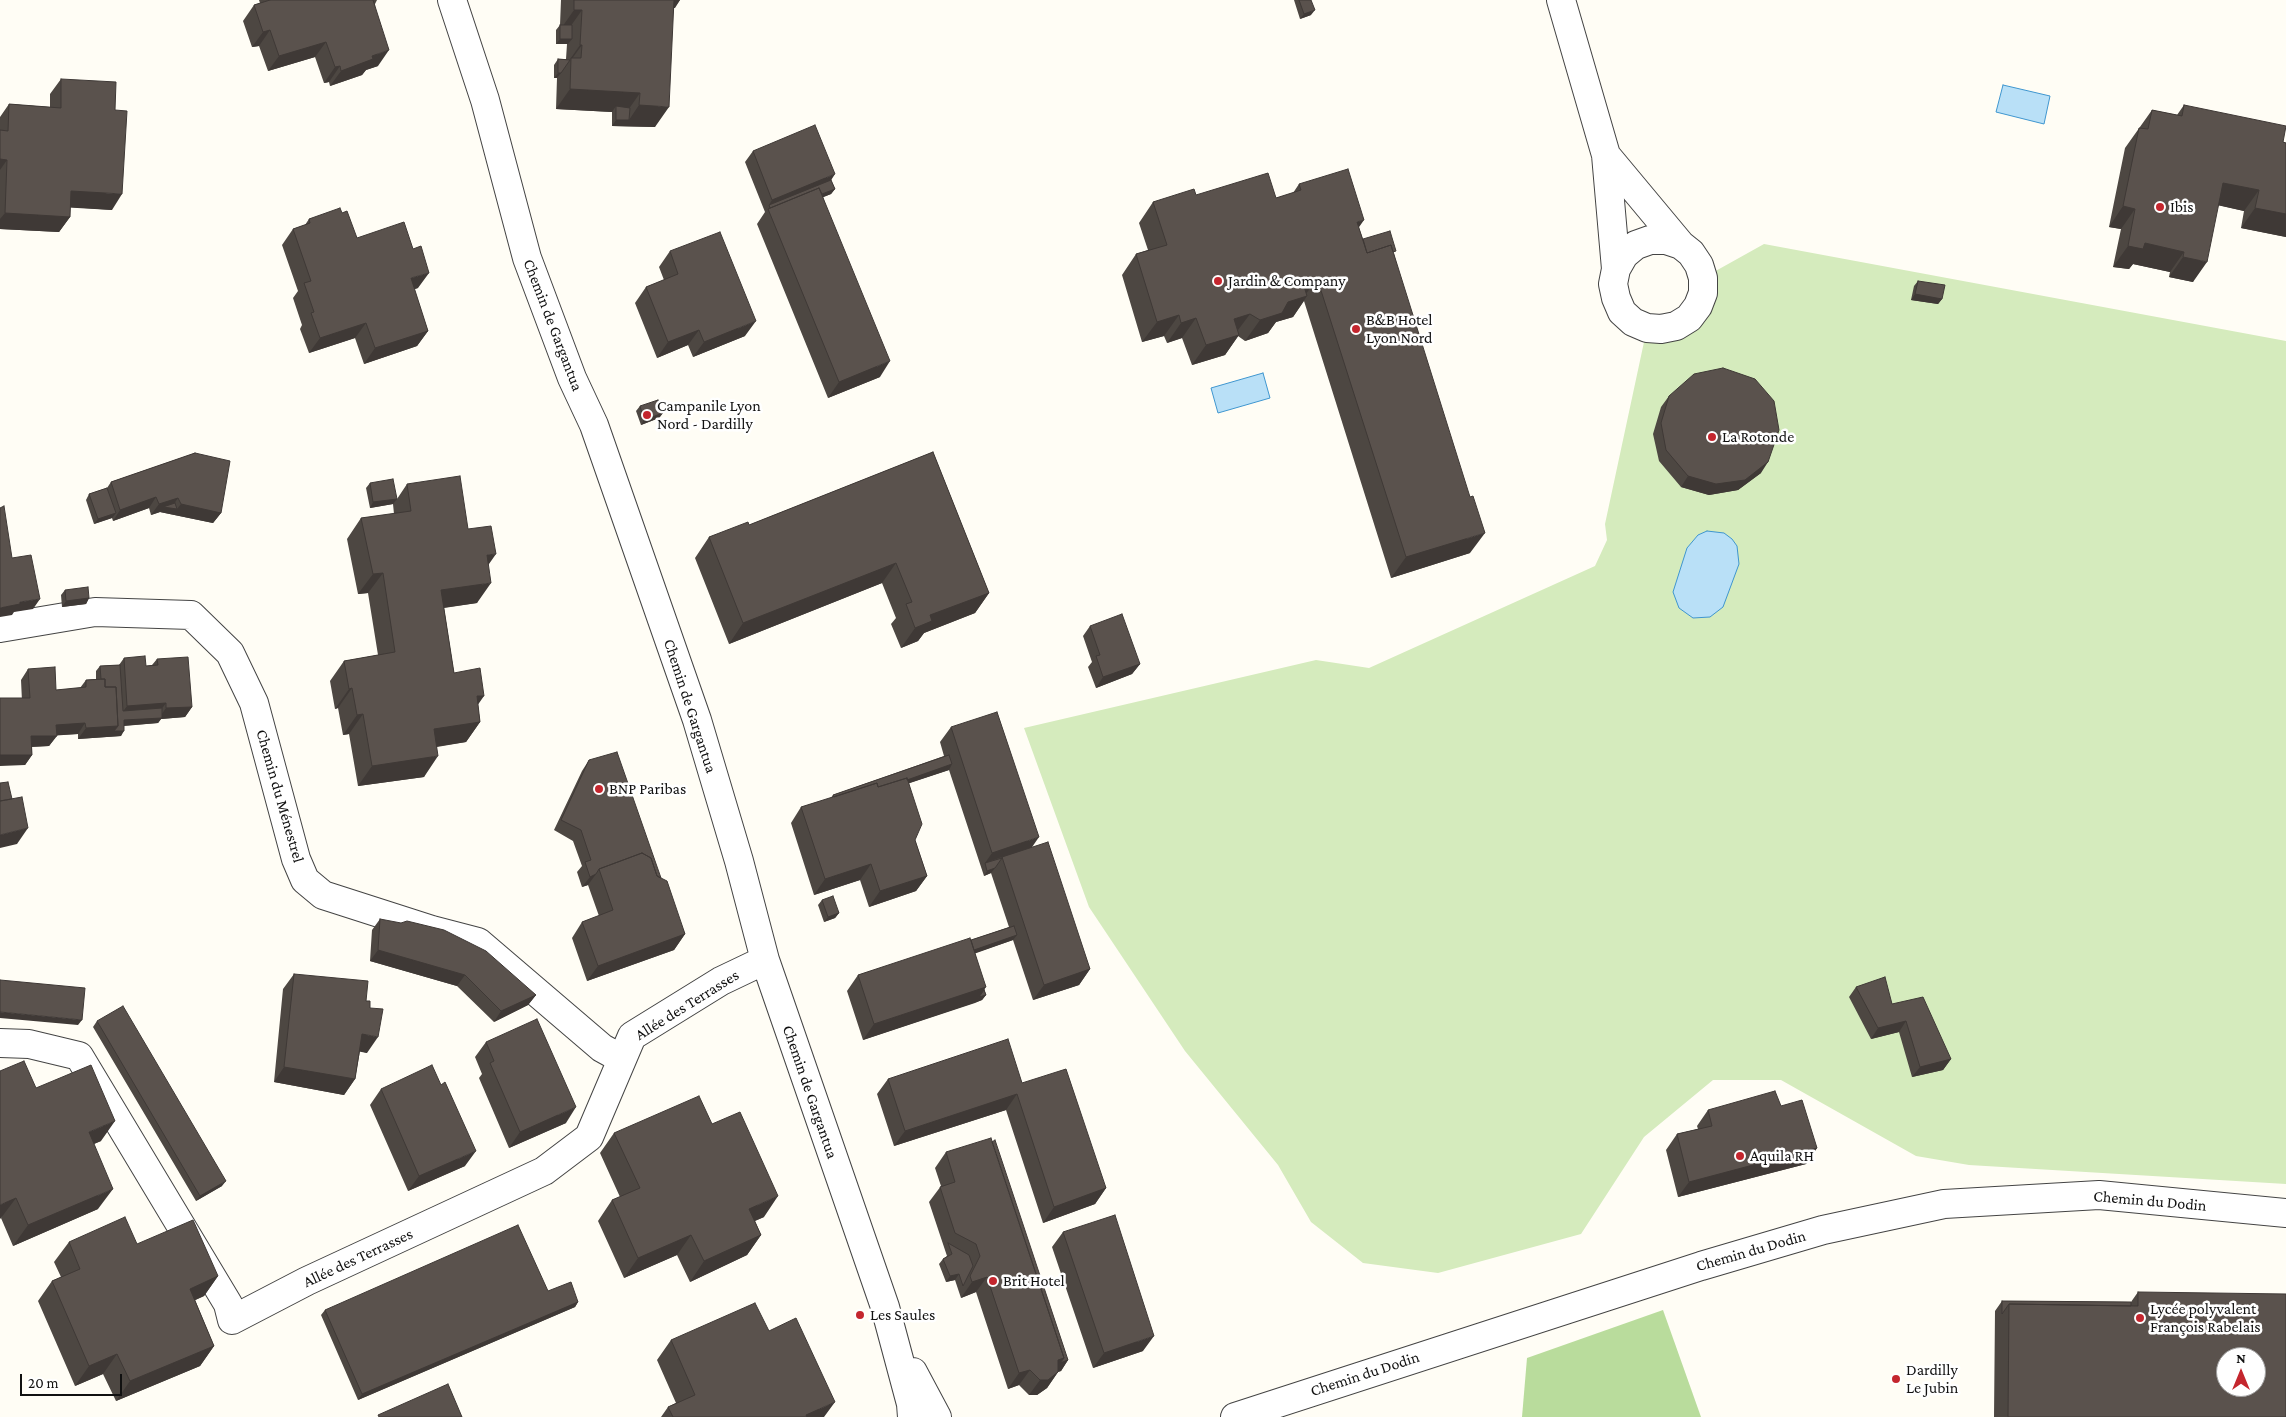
<!DOCTYPE html>
<html>
<head>
<meta charset="utf-8">
<style>
	body { margin:0 }
	#map { position:relative; width:2286px; height:1417px; overflow:hidden; background:#fffdf5; font-family:"Crimson Pro",serif }
	canvas { display:block }
	.north { position:absolute; left:2216px; top:1347px; width:50px; height:50px; box-sizing:border-box; background:#fff; border:1px solid #a0a0a0; border-radius:50%; rotate:0deg; font-size:14px; font-weight:700; line-height:20px; text-align:center; color:#111 }
	.north::after { content:''; display:block; margin:auto; width:18px; height:22px; background:#c4262e; clip-path:polygon(50% 0,100% 100%,50% 72%,0 100%) }
	.scale { position:absolute; left:20px; top:1374px; width:102px; height:22px; box-sizing:border-box; border:2px solid #111; border-top:0; padding-left:6px; font-size:15px; line-height:18px; white-space:nowrap; color:#111; -webkit-text-stroke:4px #fff; paint-order:stroke }
</style>
</head>
<body>
<div id="map">
<canvas width="2286" height="1417"></canvas>
<div class="north">N</div>
<div class="scale">20 m</div>
</div>
<script>
const g = document.querySelector('canvas').getContext('2d');
g.lineJoin = 'round';
function fill(path, color) {
  g.fillStyle = color;
  g.fill(path, 'evenodd');
}
function shape(rows) {
  const path = new Path2D();
  for (const r of rows) {
    path.moveTo(r[0], r[1]);
    for (let i = 2; i < r.length; i += 2) path.lineTo(r[i], r[i + 1]);
  }
  return path;
}
function strokePath(path, color, width, dash) {
  g.strokeStyle = color;
  g.lineWidth = width;
  g.lineCap = dash ? 'butt' : 'round';
  g.setLineDash(dash || []);
  g.stroke(path);
}
function write(font, color, halo, rows, align = 'center') {
  g.font = font + ' "Crimson Pro",serif';
  g.lineWidth = 5;
  g.setLineDash([]);
  g.textBaseline = 'middle';
  g.strokeStyle = halo;
  g.fillStyle = color;
  for (const [text, x, y, turn = 0] of rows) {
    g.save();
    g.translate(x, y);
    g.rotate((+turn || 0) * Math.PI / 180);
    g.textAlign = isNaN(turn) ? turn : align;
    if (halo) g.strokeText(text, 0, 0);
    g.fillText(text, 0, 0);
    g.restore();
  }
}
const green = shape([
	[1764,244,2286,341,2286,1184,1969,1165,1916,1156,1781,1080,1713,1080,1644,1137,1581,1234,1438,1273,1363,1263,1311,1222,1278,1165,1185,1051,1089,907,1024,728,1316,660,1369,668,1595,566,1607,540,1605,524,1647,328,1689,318,1703,278]
]);
const forest = shape([
	[1663,1310,1701,1417,1522,1417,1527,1358]
]);
const water = shape([
	[2003,85,2050,96,2044,124,1996,112,2003,85],
	[1263,373,1270,398,1218,413,1211,388,1263,373],
	[1707,531,1724,533,1732,539,1737,546,1739,564,1723,607,1710,617,1693,618,1679,608,1673,592,1687,548,1698,535,1707,531]
]);
const minor = shape([
	[452,0,485,100,527,258,572,378,594,425,697,720,739,861,765,960,885,1307,911,1404,912,1417],
	[1561,0,1606,155,1616,269,1613,284,1616,298,1622,312,1633,322,1647,328,1661,329,1676,326,1689,318,1698,306,1703,293,1703,278,1699,265,1691,253,1681,245,1666,240,1650,240,1636,245,1624,255,1616,269],
	[1606,155,1681,245],
	[0,628,95,612,191,615,230,653,254,703,296,859,305,880,323,895,432,930,478,942,602,1048,622,1059],
	[0,1043,29,1044,79,1056,228,1304,232,1320,307,1281,544,1171,589,1137,632,1036,721,981,765,960],
	[913,1372,937,1417],
	[1235,1417,1701,1266,1823,1230,1944,1204,2099,1195,2286,1213]
]);
const wall = shape([
	[259,0,377,0,375,4,378,66,366,70,362,75,330,86,329,82,324,83,315,57,268,71,259,46,252,47,243,21,254,5,260,3],
	[561,0,680,0,674,8,655,127,612,126,612,112,556,109,557,78,554,78,554,65,558,59,566,59,567,44,556,44,556,30,560,25],
	[1294,0,1311,0,1311,15,1300,19],
	[61,79,112,210,70,207,70,217,59,232,0,229,0,117,9,104,50,107,50,94],
	[2184,105,2286,143,2286,237,2241,228,2244,211,2218,205,2193,282,2169,277,2170,272,2133,264,2129,269,2113,267,2121,229,2109,227,2125,148,2152,110,2177,115],
	[753,151,831,180,835,189,831,194,823,197,880,377,828,398,757,224,765,212,745,162],
	[1299,184,1359,228,1363,239,1394,254,1470,553,1391,578,1304,301,1293,317,1276,322,1268,333,1245,341,1238,336,1225,355,1192,365,1182,338,1167,343,1164,336,1142,342,1122,275,1136,254,1148,250,1139,223,1153,202,1196,195,1276,198,1293,193],
	[342,213,357,238,418,288,414,289,428,331,417,346,364,364,355,338,309,353,300,329,302,325,293,298,298,291,282,245,293,229,305,225,309,219],
	[670,251,745,336,693,357,688,345,657,358,635,303,646,287,664,280,659,267],
	[1918,281,1942,299,1938,304,1911,300,1914,286],
	[1669,396,1761,473,1738,490,1709,495,1681,487,1659,461,1653,434,1661,407],
	[640,406,663,413,659,418,641,425,636,411],
	[933,452,989,593,975,613,924,633,918,641,901,648,891,624,896,618,882,583,729,644,695,558,709,537,749,525],
	[195,453,221,513,213,523,160,512,151,515,149,508,113,521,112,518,94,524,86,500,89,494,107,488,111,482],
	[370,483,397,499,407,484,468,529,488,565,477,603,444,608,454,673,478,705,480,722,466,742,437,747,424,777,358,786,349,734,343,735,338,708,335,709,330,681,344,661,378,655,368,593,358,594,347,539,361,518,394,514,393,504,370,508,366,488],
	[65,590,89,598,86,604,62,607,61,595],
	[1090,626,1140,664,1132,674,1096,688,1088,667,1092,662,1083,636],
	[124,658,146,666,152,665,157,659,192,707,185,717,161,719,158,723,124,726,121,736,78,739,78,734,57,735,49,746,32,747,32,755,25,765,21,680,28,669,56,690,80,688,86,680,96,679,96,671,100,666,119,665],
	[951,727,1032,848,1090,969,1079,985,1033,1000,1013,940,975,953,986,995,982,1000,863,1040,847,991,858,975,971,940,1009,927,991,873,984,876,949,770,909,783,915,840,927,876,916,891,869,907,860,880,814,895,791,823,801,807,831,798,833,795,944,756,940,742],
	[589,760,661,878,685,934,674,950,587,981,572,938,582,922,599,916,588,885,582,887,577,872,582,866,573,841,554,830,582,771],
	[822,900,839,913,835,918,824,922,818,905],
	[380,919,536,995,528,1005,494,1022,457,986,370,961,372,930],
	[294,974,366,1001,367,1053,360,1051,355,1079,344,1095,274,1082,283,989],
	[1856,987,1892,1004,1951,1059,1943,1070,1912,1077,1899,1032,1871,1039,1849,997],
	[97,1021,222,1186,196,1201,93,1027],
	[486,1042,566,1123,509,1148,479,1078,482,1074,475,1057],
	[888,1079,1022,1083,1106,1188,1095,1204,1043,1223,1006,1110,894,1146,877,1094],
	[36,1088,101,1141,94,1144,98,1209,13,1246,1,1218],
	[381,1089,465,1166,408,1191,370,1105],
	[1708,1110,1817,1148,1806,1164,1678,1197,1666,1150,1677,1134,1698,1129,1697,1126],
	[712,1124,764,1217,755,1221,761,1235,747,1255,690,1282,677,1255,624,1278,598,1221,612,1200,620,1197,600,1153,614,1133],
	[946,1152,1068,1360,1061,1371,1058,1372,1047,1388,1037,1395,1029,1395,1019,1385,1008,1389,976,1292,961,1298,955,1280,946,1282,939,1264,943,1259,947,1256,929,1202,941,1186,935,1168],
	[1063,1232,1143,1351,1093,1368,1052,1247],
	[69,1242,137,1244,218,1276,204,1296,195,1300,214,1346,200,1366,116,1401,103,1374,75,1386,38,1301,52,1281,61,1277,54,1262],
	[548,1291,578,1302,575,1307,358,1400,321,1315,325,1310],
	[2138,1292,2286,1417,1994,1417,1995,1311,2002,1301,2131,1302],
	[769,1331,824,1417,661,1417,668,1407,676,1403,657,1360,671,1340]
]);
const shadedWall = shape([
	[667,0,680,0,675,8,661,8],
	[574,10,582,10,568,30,560,30],
	[1315,10,1311,15,1300,19,1304,14],
	[270,30,259,46,252,47,263,32],
	[560,39,572,39,568,44,556,44],
	[326,42,315,57,268,71,279,56],
	[580,45,582,45,571,60,571,58,566,65],
	[389,50,378,66,366,70,362,75,330,86,341,71,372,56],
	[340,66,329,82,324,83,335,67],
	[558,73,561,73,557,78,554,78],
	[570,89,640,93,626,113,616,106,612,112,556,109],
	[639,105,669,107,655,127,612,126,616,120,629,120],
	[0,159,7,160,0,170],
	[835,174,828,185,769,205,772,200],
	[2223,183,2259,190,2244,211,2208,203],
	[835,189,831,194,772,218,771,217],
	[71,191,122,194,112,210,60,207],
	[2123,206,2135,209,2121,229,2109,227],
	[2255,208,2286,214,2286,237,2241,228],
	[5,213,70,217,59,232,0,229,0,219],
	[1364,220,1350,240,1357,222],
	[2145,243,2184,252,2170,272,2133,264,2129,269,2113,267,2128,246],
	[2183,257,2207,262,2193,282,2169,277],
	[429,273,418,288,400,294,411,278],
	[1317,278,1304,297,1307,296,1293,317,1276,322,1268,333,1245,341,1260,320,1303,283],
	[1915,294,1942,299,1938,304,1911,300],
	[1250,314,1235,334,1234,319],
	[1179,315,1164,336,1142,342,1157,322],
	[1196,318,1182,338,1167,343,1181,323],
	[756,321,745,336,693,357,704,342],
	[366,323,355,338,309,353,320,338],
	[699,330,688,345,657,358,668,342],
	[428,331,417,346,364,364,375,348],
	[1239,335,1225,355,1192,365,1206,345],
	[890,361,880,377,828,398,839,382],
	[663,413,659,418,641,425,644,420],
	[1768,462,1761,473,1738,490,1709,495,1681,487,1688,476],
	[156,497,149,508,113,521,120,510],
	[178,498,171,508,177,509,181,504,221,513,213,523,160,512,151,515,159,504],
	[397,499,393,504,370,508,373,502],
	[116,513,112,518,94,524,98,519],
	[1485,533,1470,553,1391,578,1406,557],
	[496,554,482,574,487,555],
	[896,563,882,583,729,644,743,623],
	[383,573,368,593,358,594,373,574],
	[491,583,477,603,427,610,441,590],
	[989,593,975,613,924,633,918,641,901,648,915,628,930,615],
	[89,598,86,604,62,607,66,601],
	[40,599,33,609,14,612,12,615,0,617,0,608,20,602],
	[1140,664,1132,674,1096,688,1103,677],
	[352,688,338,708,335,709,349,689],
	[477,696,484,696,470,716],
	[166,703,158,714,119,717,127,706],
	[192,707,185,717,161,719,158,723,120,726,124,720,159,718,166,708],
	[363,714,349,734,343,735,357,715],
	[480,722,466,742,420,749,434,729],
	[85,723,78,734,49,736,56,725],
	[118,726,124,731,121,736,78,739,86,728],
	[31,736,57,736,49,746,24,747],
	[0,755,32,755,25,765,0,766],
	[438,756,424,777,358,786,372,766],
	[952,764,949,770,832,809,836,804],
	[28,828,17,844,0,848,0,835],
	[1039,837,1028,853,1002,857,985,863,992,853],
	[871,864,860,880,814,895,825,879],
	[995,868,991,873,984,876,987,871],
	[596,874,588,885,582,887,590,877],
	[927,876,916,891,869,907,880,891],
	[839,913,835,918,824,922,828,917],
	[685,934,674,950,587,981,598,966],
	[1017,935,1013,940,968,956,971,950],
	[378,950,465,975,457,986,370,961],
	[1090,969,1079,985,1033,1000,1044,985],
	[986,987,975,1003,863,1040,874,1024],
	[536,995,528,1005,494,1022,501,1011],
	[986,995,982,1000,975,1003,979,997],
	[0,1012,82,1020,78,1025,0,1018],
	[1906,1021,1899,1032,1871,1039,1878,1028],
	[362,1034,378,1037,367,1053,351,1050],
	[1951,1059,1943,1070,1912,1077,1920,1067],
	[284,1067,355,1079,344,1095,274,1082],
	[1017,1094,1006,1110,894,1146,905,1131],
	[576,1107,566,1123,509,1148,520,1132],
	[115,1121,101,1141,74,1152,89,1132],
	[1817,1148,1806,1164,1678,1197,1689,1182],
	[476,1151,465,1166,408,1191,419,1176],
	[226,1181,222,1186,196,1201,200,1196],
	[1106,1188,1095,1204,1043,1223,1054,1207],
	[113,1189,98,1209,13,1246,28,1225],
	[778,1196,764,1217,735,1229,749,1209],
	[16,1198,1,1218,0,1219,0,1205],
	[691,1235,677,1255,624,1278,638,1258],
	[761,1235,747,1255,690,1282,704,1261],
	[959,1274,955,1280,946,1282,950,1276],
	[218,1276,204,1296,176,1309,190,1289],
	[987,1277,976,1292,961,1298,972,1282],
	[578,1302,575,1307,358,1400,362,1394],
	[1154,1336,1143,1351,1093,1368,1104,1353],
	[214,1346,200,1366,116,1401,130,1381],
	[117,1354,103,1374,75,1386,89,1366],
	[1064,1358,1068,1360,1061,1371,1047,1375,1058,1360],
	[1030,1370,1019,1385,1008,1389,1019,1373],
	[1058,1372,1047,1388,1037,1395,1029,1395,1040,1380],
	[835,1402,824,1417,805,1417,806,1415]
]);
const building = shape([
	[270,0,373,0,389,50,372,56,373,59,341,71,340,66,335,67,326,42,279,56,270,30,263,32,254,5,270,0],
	[574,0,674,0,669,107,639,105,640,93,570,89,571,58,581,58,582,45,580,45,582,10,574,10,574,0],
	[1299,0,1311,0,1315,10,1304,14,1299,0],
	[560,25,572,25,572,39,560,39,560,25],
	[558,59,570,60,561,73,558,73,558,59],
	[61,79,116,82,115,110,127,111,122,194,71,191,70,217,5,213,7,160,0,159,0,130,8,131,9,104,61,108,61,79],
	[2184,105,2286,126,2283,142,2286,143,2286,214,2255,208,2259,190,2223,183,2207,262,2183,257,2184,252,2145,243,2143,249,2128,246,2135,209,2123,206,2139,128,2148,129,2152,110,2182,116,2184,105],
	[616,106,630,108,629,120,616,120,616,106],
	[815,125,835,174,772,200,753,151,815,125],
	[1348,169,1364,220,1357,222,1367,253,1391,245,1470,497,1473,496,1485,533,1406,557,1317,278,1303,283,1307,296,1288,302,1282,313,1260,320,1250,314,1234,319,1239,335,1206,345,1196,318,1181,323,1179,315,1157,322,1136,254,1167,245,1153,202,1194,189,1196,195,1268,173,1276,198,1301,190,1299,184,1348,169],
	[831,180,835,189,822,194,819,188,770,208,769,205,831,180],
	[819,188,890,361,839,382,768,209,819,188],
	[340,208,342,213,347,211,357,238,404,222,413,249,421,246,429,273,411,278,428,331,375,348,366,323,320,338,311,313,314,312,304,283,311,281,293,229,310,223,309,219,340,208],
	[1390,231,1396,251,1393,252,1391,245,1367,253,1363,239,1390,231],
	[720,232,756,321,704,342,699,330,668,342,646,287,678,274,670,251,720,232],
	[1918,281,1945,285,1942,299,1915,294,1918,281],
	[1723,368,1755,379,1774,401,1779,430,1768,462,1745,480,1716,484,1688,476,1666,450,1661,423,1669,396,1694,374,1723,368],
	[658,400,663,413,644,420,640,406,658,400],
	[933,452,989,593,930,615,932,621,915,628,906,604,912,602,896,563,743,623,709,537,748,522,749,525,933,452],
	[195,453,230,461,221,513,181,504,178,498,159,504,156,497,120,510,111,482,195,453],
	[460,476,468,529,491,526,496,554,487,555,491,583,441,590,454,673,480,668,484,696,477,696,480,722,434,729,438,756,372,766,363,714,357,715,352,688,349,689,344,661,395,652,383,573,373,574,361,518,411,511,407,484,460,476],
	[393,479,397,499,373,502,370,483,393,479],
	[107,488,116,513,98,519,89,494,107,488],
	[175,503,177,509,163,507,175,503],
	[4,506,12,558,31,555,40,599,20,602,20,604,0,608,0,508,4,506],
	[88,587,89,598,66,601,65,590,88,587],
	[1122,614,1140,664,1103,677,1096,656,1100,655,1090,626,1122,614],
	[145,656,146,666,158,665,157,659,188,657,192,707,166,708,166,703,127,706,124,658,145,656],
	[120,665,123,711,162,708,162,718,124,720,124,731,114,731,118,726,116,687,105,687,105,679,101,679,100,666,120,665],
	[55,667,56,690,86,687,86,680,105,679,105,687,116,687,118,726,86,728,85,723,56,725,57,736,31,736,32,755,0,755,0,698,30,698,28,669,55,667],
	[997,712,1039,837,992,853,951,727,997,712],
	[617,752,661,878,657,876,651,858,642,853,599,869,596,874,590,877,585,862,591,860,581,830,561,820,589,760,617,752],
	[949,755,952,764,907,780,907,778,878,787,877,783,834,797,833,795,949,755],
	[907,778,922,824,915,840,927,876,880,891,871,864,825,879,801,807,877,783,878,787,907,778],
	[8,782,12,799,0,801,0,783,8,782],
	[22,797,28,828,0,835,0,801,22,797],
	[1048,842,1090,969,1044,985,1002,857,1048,842],
	[642,853,651,858,657,876,667,881,685,934,598,966,582,922,613,910,599,869,642,853],
	[1002,858,995,868,987,871,985,863,1002,858],
	[833,896,839,913,828,917,822,900,833,896],
	[380,919,401,923,407,921,444,930,486,951,536,995,501,1011,465,975,378,950,380,919],
	[1014,926,1017,935,974,950,971,940,1014,926],
	[970,938,986,987,874,1024,858,975,970,938],
	[294,974,368,981,366,1001,370,1001,370,1008,383,1009,378,1037,362,1034,355,1079,284,1067,294,974],
	[1885,977,1892,1004,1923,997,1951,1059,1920,1067,1906,1021,1878,1028,1856,987,1885,977],
	[0,980,85,988,82,1020,0,1012,0,980],
	[984,990,986,995,979,997,984,990],
	[123,1006,226,1181,200,1196,97,1021,123,1006],
	[537,1019,576,1107,520,1132,490,1063,494,1061,486,1042,537,1019],
	[1008,1039,1022,1083,1066,1069,1106,1188,1054,1207,1017,1094,905,1131,888,1079,1008,1039],
	[24,1061,36,1088,91,1065,115,1121,89,1132,113,1189,28,1225,16,1198,0,1205,0,1071,24,1061],
	[432,1065,441,1085,445,1082,476,1151,419,1176,381,1089,432,1065],
	[1775,1091,1781,1106,1802,1100,1817,1148,1689,1182,1677,1134,1712,1126,1708,1110,1775,1091],
	[699,1096,712,1124,740,1112,778,1196,749,1209,761,1235,704,1261,691,1235,638,1258,612,1200,640,1188,614,1133,699,1096],
	[991,1138,1064,1358,1058,1360,1058,1372,1048,1380,1040,1380,1030,1370,1019,1373,987,1277,972,1282,970,1276,980,1256,976,1244,955,1233,940,1187,955,1182,946,1152,991,1138],
	[995,1140,1068,1360,1060,1363,1064,1358,992,1142,995,1140],
	[1115,1215,1154,1336,1104,1353,1063,1232,1115,1215],
	[125,1217,137,1244,193,1220,218,1276,190,1289,214,1346,130,1381,117,1354,89,1366,52,1281,80,1269,69,1242,125,1217],
	[518,1225,548,1291,571,1282,578,1302,362,1394,325,1310,518,1225],
	[948,1243,969,1255,973,1266,963,1286,959,1274,950,1276,943,1259,952,1254,948,1243],
	[2138,1292,2286,1294,2286,1417,2008,1417,2009,1304,2138,1306,2138,1292],
	[2226,1357,2256,1357,2256,1387,2226,1387,2226,1357],
	[2002,1301,2131,1302,2131,1306,2009,1304,2002,1314,2002,1301],
	[755,1303,769,1331,796,1318,835,1402,806,1415,807,1417,673,1417,668,1407,695,1395,671,1340,755,1303],
	[448,1384,462,1417,379,1417,378,1415,448,1384]
]);
const markers = [
	[2160,207,5,"#c4262e"],
	[1218,281,5,"#c4262e"],
	[1356,329,5,"#c4262e"],
	[647,415,5,"#c4262e"],
	[1712,437,5,"#c4262e"],
	[599,789,5,"#c4262e"],
	[1740,1156,5,"#c4262e"],
	[993,1281,5,"#c4262e"],
	[860,1315,5,"#c4262e"],
	[2140,1318,5,"#c4262e"],
	[1896,1379,5,"#c4262e"]
];
const poiNames = [
	["Ibis",2170,207],
	["Jardin & Company",1228,281],
	["B&B Hotel",1366,320],
	["Lyon Nord",1366,338],
	["Campanile Lyon",657,406],
	["Nord - Dardilly",657,424],
	["La Rotonde",1722,437],
	["BNP Paribas",609,789],
	["Aquila RH",1750,1156],
	["Brit Hotel",1003,1281],
	["Lycée polyvalent",2150,1309],
	["François Rabelais",2150,1327],
	["Les Saules",870,1315],
	["Dardilly",1906,1370],
	["Le Jubin",1906,1388]
];
const streetNames = [
	["Chemin de Gargantua",553,325,69],
	["Chemin de Gargantua",690,706,72],
	["Chemin du Ménestrel",280,796,74],
	["Allée des Terrasses",687,1005,-32],
	["Chemin de Gargantua",810,1092,71],
	["Chemin du Dodin",2150,1201,5],
	["Chemin du Dodin",1751,1251,-16],
	["Allée des Terrasses",358,1258,-25],
	["Chemin du Dodin",1365,1374,-18]
];
fill(green, '#d5ebbd');
fill(forest, '#b9dc9c');
fill(water, '#b9e0f7');
strokePath(water, '#3f96cf', 1);
strokePath(minor, '#444', 30);
strokePath(minor, '#fff', 28);
fill(wall, '#4d4742');
fill(shadedWall, '#3f3936');
fill(building, '#5a524d');
strokePath(building, '#3f3936', 1);
for (const [x, y, r, color] of markers) {
  const dot = new Path2D();
  dot.arc(x, y, r, 0, 2 * Math.PI);
  g.fillStyle = color;
  g.fill(dot);
  strokePath(dot, '#fff', 2);
}
write('16px', '#111', '#fff', poiNames, 'left');
write('16px', '#111', '#fff', streetNames);
</script>
</body>
</html>
